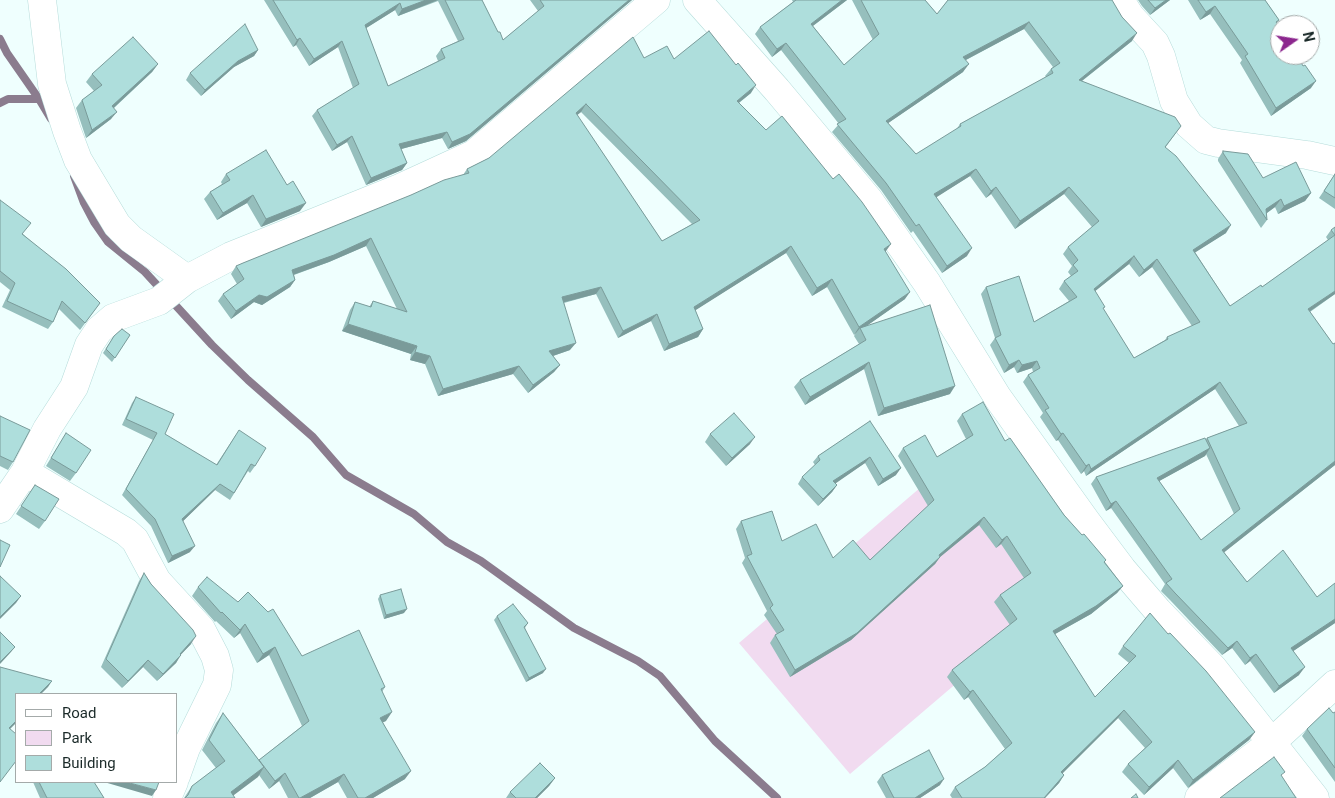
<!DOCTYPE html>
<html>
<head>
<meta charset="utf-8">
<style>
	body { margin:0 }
	#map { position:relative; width:1335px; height:798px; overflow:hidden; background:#effffe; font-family:Roboto,sans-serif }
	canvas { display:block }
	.legend { position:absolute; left:15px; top:693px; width:162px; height:90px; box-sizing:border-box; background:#fff; border:1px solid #a4aaa9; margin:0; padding:6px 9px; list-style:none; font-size:15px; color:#1b2a29 }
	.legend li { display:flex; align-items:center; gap:10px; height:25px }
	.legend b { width:25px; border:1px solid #a4aaa9 }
	.north { position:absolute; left:1270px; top:15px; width:50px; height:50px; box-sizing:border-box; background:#fff; border:1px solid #a4aaa9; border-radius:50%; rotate:77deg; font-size:14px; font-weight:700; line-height:20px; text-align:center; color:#1b2a29 }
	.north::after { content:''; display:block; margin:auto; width:18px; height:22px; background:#8c278e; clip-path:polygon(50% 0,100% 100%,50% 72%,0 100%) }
</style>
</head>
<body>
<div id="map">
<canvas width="1335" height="798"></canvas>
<ul class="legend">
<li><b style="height:6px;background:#fff"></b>Road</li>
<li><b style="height:14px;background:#f1dbf0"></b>Park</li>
<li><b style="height:14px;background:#aededc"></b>Building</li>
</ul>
<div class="north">N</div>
</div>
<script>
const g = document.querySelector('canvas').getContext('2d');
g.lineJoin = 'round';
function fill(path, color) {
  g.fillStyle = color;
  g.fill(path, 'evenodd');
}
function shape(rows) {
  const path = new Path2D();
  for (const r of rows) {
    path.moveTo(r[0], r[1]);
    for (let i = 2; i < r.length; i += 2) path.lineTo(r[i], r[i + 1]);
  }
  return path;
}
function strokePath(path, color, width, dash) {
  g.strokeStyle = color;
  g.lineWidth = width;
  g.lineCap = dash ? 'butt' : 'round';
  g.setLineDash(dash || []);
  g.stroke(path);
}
const green = shape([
	[949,463,1060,595,850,774,739,643]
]);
const stream = shape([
	[0,39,7,53,39,99,51,119],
	[0,103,8,99,39,99],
	[74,176,84,203,94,222,108,242,145,272,212,345,248,380,313,437,346,475,414,514,447,542,481,561,574,628,638,661,660,676,715,741,777,798]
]);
const minor = shape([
	[42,0,52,84,67,131,78,160,117,225,131,239,187,279],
	[697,0,777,90,869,200,927,283,998,398,1086,521,1122,569,1158,611,1213,668,1315,798],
	[1120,0,1130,16,1155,43,1161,56,1174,101,1189,125,1206,140,1218,143,1307,155,1335,161],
	[25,472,126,532,135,540,157,581,201,629,215,656,219,670,217,685,186,748,176,776],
	[0,509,25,472,47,429,74,387,89,345,99,330,113,318,159,301,187,279,231,256,400,188,474,154,656,0],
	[167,798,174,782],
	[1199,798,1271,743,1335,684]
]);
const wall = shape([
	[264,0,482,0,498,32,503,40,538,11,530,0,632,0,466,141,448,149,442,138,401,149,407,163,402,170,366,185,347,142,332,151,312,116,317,110,353,88,338,47,309,66,296,45,293,47],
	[438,1,458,41,441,49,436,56,438,61,388,86,366,28,395,10,398,16],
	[792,0,847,0,813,26,844,65,873,40,852,0,925,0,937,14,948,0,1132,41,1082,81,1181,126,1165,148,1226,233,1195,252,1230,306,1262,287,1328,240,1326,237,1331,230,1335,227,1335,294,1310,312,1333,344,1335,343,1335,465,1224,552,1247,582,1317,597,1335,583,1335,623,1293,651,1299,675,1274,693,1250,661,1245,665,1232,648,1222,655,1170,600,1161,591,1165,584,1111,508,1106,511,1091,484,1096,477,1206,439,1207,438,1239,426,1215,389,1086,476,1084,471,1081,474,1058,440,1056,441,1040,417,1043,413,1023,382,1028,375,1033,372,1032,368,1017,373,1014,367,1004,373,990,345,995,338,981,294,986,287,1034,322,1069,301,1059,289,1064,281,1071,276,1068,272,1072,266,1063,254,1068,247,1092,227,1064,194,1015,229,991,194,986,198,970,176,936,197,967,256,942,273,913,231,911,233,881,190,832,132,839,124,781,50,772,57,755,34,760,27,793,2],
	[1024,29,1053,67,1051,69,1045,76,1046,77,960,124,956,130,916,154,888,123,963,72,966,60],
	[1129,264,1139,277,1152,267,1192,326,1167,337,1165,340,1134,358,1103,309,1095,291],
	[1206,454,1234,514,1201,540,1159,481,1205,456],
	[1138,0,1170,0,1150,15,1142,6],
	[1188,0,1265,0,1279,20,1277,23,1311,88,1271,116,1240,63,1242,60,1210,14,1200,20],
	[258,50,254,56,234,67,201,96,186,80,190,73],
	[644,58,674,59,751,93,739,103,885,252,905,299,866,326,950,394,878,416,864,369,805,405,794,387,800,380,859,344,854,336,856,333,854,335,827,287,812,296,786,253,695,310,703,329,698,337,664,351,651,321,618,338,596,294,564,303,570,350,553,356,560,365,554,372,528,393,513,374,438,396,425,364,410,360,411,354,342,331,350,310,355,302,369,307,373,301,397,309,366,246,329,262,294,275,295,280,290,287,262,305,254,302,231,319,218,301,223,294,237,284,231,274,236,266,463,175,467,169,489,158],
	[581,112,692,224,662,241,577,115],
	[158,64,152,72,114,108,111,119,86,138,76,108,82,100,94,91,86,82,92,74],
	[1223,151,1263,178,1311,193,1305,201,1278,214,1275,207,1267,213,1267,220,1261,228,1218,161,1218,159],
	[226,174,300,211,261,227,247,203,217,220,204,199,210,192,222,184,221,182],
	[1335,174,1335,209,1319,198],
	[0,200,23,234,100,303,80,330,59,309,53,322,48,329,2,307,10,290,0,282],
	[130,335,112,362,103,353,114,336],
	[136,397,165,434,216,465,235,436,255,466,250,473,248,471,230,500,215,490,183,521,190,552,168,563,151,526,122,495,153,440,122,425,132,403],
	[962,414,1005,441,1064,515,1105,562,1123,586,1117,593,1091,614,1055,634,1095,697,1129,663,1118,654,1123,646,1168,634,1255,732,1249,740,1188,788,1173,768,1144,795,1122,772,1128,764,1145,748,1118,718,1062,773,1064,775,1059,783,1045,798,952,798,950,795,955,787,985,767,1005,749,968,697,964,700,947,677,952,670,1010,625,994,602,1000,595,1024,578,1001,544,996,548,979,525,940,557,935,564,851,640,790,677,770,643,775,635,777,634,764,615,767,611,742,563,745,558,736,529,741,521,782,541,833,558,870,560,928,506,898,456,903,448,937,457,966,439,957,421],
	[0,416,13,462,8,470,0,466],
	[870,421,896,475,878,486,865,463,835,483,837,485,832,492,818,506,798,484,802,477,815,465,813,462,818,456],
	[66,433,76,473,70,481,46,466],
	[710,434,750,444,726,466,705,442],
	[35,485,45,521,39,529,16,514],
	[144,573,151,584,191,644,180,655,176,663,157,681,143,667,122,688,101,667,139,581],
	[198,587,302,656,385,687,382,692,386,721,383,722,405,779,373,798,347,798,338,782,310,798,288,798,279,781,269,789,259,775,233,795,235,798,184,798,192,786,216,768,202,750,216,723,223,713,259,760,302,726,269,655,257,663,240,633,234,638,216,621,215,622,192,596],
	[380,595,404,613,384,619,378,599],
	[497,616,528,623,525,628,543,673,526,682,494,620],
	[1335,712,1335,782,1302,736,1307,729],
	[882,775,940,785,920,798,886,798,877,782],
	[555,778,549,786,537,798,506,798,510,792],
	[33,782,94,782,104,798,40,798]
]);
const shadedWall = shape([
	[426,0,438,0,398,16,402,9],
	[629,0,632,0,466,141,448,149,452,142],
	[842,0,847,0,806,31,811,24],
	[1166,0,1170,0,1150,15,1155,8],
	[400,3,395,10,360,32,365,25],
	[1215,6,1210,14,1200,20,1206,12],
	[1029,22,1024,29,958,64,963,57],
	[1137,33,1132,41,1074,87,1079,80],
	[300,38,296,45,293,47,297,40],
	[342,41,338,47,309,66,314,59],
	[786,43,781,50,772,57,777,49],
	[258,50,254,56,234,67,201,96,205,90,238,61],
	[158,64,152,72,107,114,112,106],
	[969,64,963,72,881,128,886,121],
	[1316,81,1311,88,1271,116,1276,108],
	[756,85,751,93,732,108,737,101],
	[586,104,581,112,571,120,576,113],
	[117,112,111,119,86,138,92,130],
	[447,132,442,138,394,151,399,144],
	[352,136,347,142,332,151,337,145],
	[407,163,402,170,366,185,371,178],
	[976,169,970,176,929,202,934,194],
	[996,187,991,194,986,198,991,191],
	[1069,187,1064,194,1015,229,1020,221],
	[1311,193,1305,201,1278,214,1284,206],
	[253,195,247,203,217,220,223,213],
	[1281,199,1275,207,1264,215,1266,209],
	[306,203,300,211,261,227,266,219],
	[1231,225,1226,233,1188,257,1193,250],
	[371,238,366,246,329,262,287,277,292,270],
	[891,244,886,251,878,257,884,249],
	[791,246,786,253,688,315,694,307],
	[972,248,967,256,942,273,947,266],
	[1134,256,1129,264,1089,296,1094,289],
	[1157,259,1152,267,1139,277,1144,270],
	[832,279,827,287,812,296,817,288],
	[295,280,290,287,262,305,254,302,231,319,236,311,259,295],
	[601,287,596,294,557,304,562,297],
	[1335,291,1335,294,1303,316,1308,309],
	[910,292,905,299,861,330,860,328,856,333,854,335,859,327],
	[657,314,651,321,618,338,623,331],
	[348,324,417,346,411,354,342,331],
	[703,329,698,337,664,351,669,344],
	[576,343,570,350,544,359,549,351],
	[415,352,430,356,425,364,410,360],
	[1019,360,1014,367,1004,373,1009,365],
	[1037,361,1032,368,1017,373,1022,365],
	[869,362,864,369,805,405,810,397],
	[560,365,554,372,528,393,533,385],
	[519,366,513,374,438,396,443,389],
	[1220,382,1215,389,1086,476,1091,469],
	[955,386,950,394,878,416,884,408],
	[1063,433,1058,440,1056,441,1061,434],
	[755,437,750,444,726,466,732,458],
	[1210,448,1205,456,1152,485,1157,478],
	[870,457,865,463,829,488,833,481],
	[1335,461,1335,465,1217,558,1222,550],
	[1089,464,1084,471,1081,474,1086,466],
	[901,468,896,475,878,486,883,479],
	[220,484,215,490,178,526,182,519],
	[837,485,832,492,818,506,823,499],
	[1116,501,1111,508,1106,511,1111,504],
	[984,517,979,525,940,557,935,564,851,640,790,677,795,670,939,555],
	[1007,536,1001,544,996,548,1002,540],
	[195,546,190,552,168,563,172,556],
	[1123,586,1117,593,1091,614,1048,638,1053,631],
	[21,596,16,603,0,619,0,617],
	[407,609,404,613,384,619,386,615],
	[1335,619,1335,623,1286,656,1291,648],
	[245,624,240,633,234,638,240,630],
	[196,636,191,644,174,662,180,654],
	[1237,641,1232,648,1222,655,1228,648],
	[15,647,11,652,0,664,0,662],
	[275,647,269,655,257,663,263,654],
	[1256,654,1250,661,1245,665,1250,658],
	[181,655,176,663,157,681,163,674],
	[148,660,143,667,122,688,128,681],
	[1305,667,1299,675,1274,693,1279,686],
	[546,669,543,673,526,682,529,678],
	[52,681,48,687,41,694,39,694],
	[973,690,968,697,964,700,970,692],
	[1124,710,1118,718,1056,780,1061,772],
	[392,712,386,721,374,726,380,718],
	[16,721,16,723,5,734,9,728],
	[1255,732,1249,740,1188,788,1193,780],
	[1178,760,1173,768,1144,795,1149,787],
	[264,767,258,777,230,798,231,792],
	[411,771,405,779,373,798,365,798],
	[285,773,279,781,269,789,275,781],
	[344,774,338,782,310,798,300,798],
	[1064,775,1059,783,1045,798,1044,798],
	[555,778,549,786,537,798,535,798],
	[944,779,940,785,920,798,915,798],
	[104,782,126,782,156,790,152,796]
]);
const building = shape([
	[273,0,426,0,402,9,400,3,365,25,388,86,445,58,441,49,464,39,445,0,482,0,498,32,500,32,503,40,544,6,540,0,629,0,470,134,452,142,447,132,399,144,407,163,371,178,352,136,337,145,317,110,359,84,342,41,314,59,300,38,297,40,273,0],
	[796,0,842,0,811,24,844,65,879,34,861,0,925,0,937,14,948,0,1112,0,1122,17,1137,33,1079,80,1175,117,1181,126,1165,147,1176,156,1231,225,1193,250,1230,306,1261,285,1262,287,1335,235,1331,230,1335,227,1335,291,1308,309,1333,344,1335,343,1335,461,1222,550,1247,582,1283,550,1317,597,1335,583,1335,619,1291,648,1305,667,1279,686,1256,654,1250,658,1237,641,1228,648,1175,593,1166,583,1172,579,1116,501,1111,504,1096,477,1205,438,1210,448,1157,478,1201,540,1240,509,1207,438,1247,423,1220,382,1091,469,1089,464,1086,466,1063,433,1061,434,1045,410,1049,408,1028,375,1040,368,1037,361,1022,365,1019,360,1009,365,995,338,1001,335,986,287,1019,276,1034,322,1077,297,1064,281,1078,271,1073,265,1078,260,1068,247,1099,221,1069,187,1020,221,996,187,991,191,976,169,934,194,972,248,947,266,919,224,916,226,886,183,837,124,846,119,786,43,777,49,760,27,796,0],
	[1029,22,1060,63,1051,69,1053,73,960,124,961,126,916,154,886,121,969,64,963,57,1029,22],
	[1134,256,1144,270,1157,259,1200,322,1167,337,1168,339,1134,358,1103,308,1105,307,1094,289,1134,256],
	[1148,0,1166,0,1155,8,1148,0],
	[1198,0,1265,0,1279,20,1276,22,1280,27,1280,55,1297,55,1303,66,1305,65,1316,81,1276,108,1245,56,1248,54,1215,6,1206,12,1198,0],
	[245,24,258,50,238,61,205,90,190,73,245,24],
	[709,31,736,65,738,63,756,85,737,101,766,130,782,116,833,179,839,174,862,202,891,244,884,249,910,292,859,327,832,279,817,288,791,246,694,307,703,329,669,344,657,314,623,331,601,287,562,297,576,343,549,351,560,365,533,385,519,366,443,389,430,356,415,352,417,346,348,324,355,302,371,307,373,301,407,312,371,238,334,255,292,270,295,280,267,297,259,295,236,311,223,294,244,279,236,266,243,263,411,195,444,180,469,173,467,169,489,158,633,37,644,58,667,46,674,59,709,31],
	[586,104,700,220,662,241,576,113,586,104],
	[133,37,158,64,112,106,117,112,92,130,82,100,102,85,92,74,133,37],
	[266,150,287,185,293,181,306,203,266,219,253,195,223,213,210,192,230,180,226,174,266,150],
	[1223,151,1248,154,1263,178,1296,162,1311,193,1284,206,1281,199,1266,209,1267,220,1223,153,1223,151],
	[1335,174,1335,198,1324,191,1335,174],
	[0,200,31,223,22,234,66,269,100,303,85,323,62,301,53,322,7,301,15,283,0,271,0,200],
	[930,305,955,386,884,408,869,362,810,397,800,380,866,340,860,328,930,305],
	[122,329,130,335,115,358,106,349,114,336,122,329],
	[136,397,174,414,165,434,217,465,239,430,266,448,255,466,251,464,234,493,220,484,182,519,195,546,172,556,155,519,126,489,157,433,126,419,136,397],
	[983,402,1005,441,1010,438,1064,515,1082,535,1084,534,1106,560,1104,562,1123,586,1096,606,1053,631,1095,697,1136,656,1123,646,1150,613,1168,634,1170,633,1206,671,1255,732,1193,780,1178,760,1149,787,1128,764,1152,742,1124,710,1061,772,1064,775,1044,798,962,798,955,787,985,767,1012,743,973,690,970,692,952,670,1017,619,1000,595,1031,573,1007,536,1002,540,984,517,939,555,940,557,857,633,795,670,775,635,784,630,770,608,773,605,747,556,752,554,741,521,772,511,782,541,816,524,833,558,853,540,870,560,934,500,903,448,925,435,937,457,973,435,962,414,983,402],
	[734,413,755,437,732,458,710,434,734,413],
	[0,416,30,430,13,462,0,456,0,416],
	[870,421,901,468,883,479,870,457,833,481,837,485,823,499,802,477,820,460,818,456,870,421],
	[66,433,91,450,76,473,51,458,66,433],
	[35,485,59,499,45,521,21,506,35,485],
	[0,540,10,545,0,567,0,540],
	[144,573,151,584,193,630,196,636,180,654,181,655,163,674,148,660,128,681,106,659,144,573],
	[0,576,21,596,0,617,0,576],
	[207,577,238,602,248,592,268,612,273,609,302,656,359,630,385,687,381,689,392,712,380,718,411,771,365,798,358,798,344,774,300,798,299,798,285,773,275,781,259,760,309,721,275,647,263,654,245,624,240,630,222,612,221,613,198,587,207,577],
	[401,589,407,609,386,615,380,595,401,589],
	[513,604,528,623,524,627,546,669,529,678,497,616,513,604],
	[0,632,15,647,0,662,0,632],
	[0,667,52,681,39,694,16,694,16,721,9,728,16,734,16,761,0,782,0,667],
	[1329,708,1333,713,1335,712,1335,768,1307,729,1329,708],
	[223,713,264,767,231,792,235,798,185,798,188,795,192,786,225,761,209,740,223,713],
	[929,750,944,779,915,798,894,798,882,775,929,750],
	[1274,757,1285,772,1281,775,1296,798,1220,798,1274,757],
	[540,763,555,778,535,798,516,798,510,792,540,763],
	[39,782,94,782,104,798,47,798,39,782],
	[126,782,159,782,156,790,126,782],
	[1136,794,1138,798,1131,798,1136,794]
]);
fill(green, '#f1dbf0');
strokePath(stream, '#8b7c8e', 8);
strokePath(minor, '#b5dcda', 29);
strokePath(minor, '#fff', 28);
fill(wall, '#96bfbd');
fill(shadedWall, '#7a9b9a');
fill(building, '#aededc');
strokePath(building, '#7a9b9a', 1);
</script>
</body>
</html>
